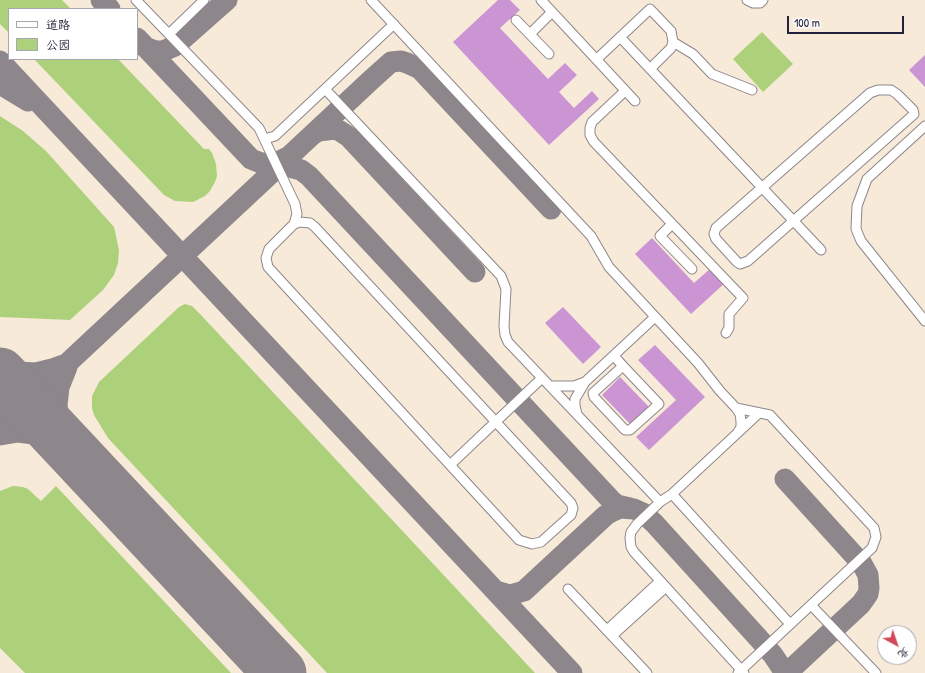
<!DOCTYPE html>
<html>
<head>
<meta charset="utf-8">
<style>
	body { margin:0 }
	#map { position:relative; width:925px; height:673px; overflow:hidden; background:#f8ead9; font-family:"Patrick Hand","LXGW WenKai TC",sans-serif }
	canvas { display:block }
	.legend { position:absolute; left:8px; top:8px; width:130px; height:52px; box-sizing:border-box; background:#fff; border:1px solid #a7a7b1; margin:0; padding:5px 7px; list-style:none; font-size:12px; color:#22223b }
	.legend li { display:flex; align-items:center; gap:8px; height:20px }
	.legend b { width:20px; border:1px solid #a7a7b1 }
	.north { position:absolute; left:877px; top:625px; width:40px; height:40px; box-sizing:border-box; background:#fff; border:1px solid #a7a7b1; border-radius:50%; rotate:140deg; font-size:11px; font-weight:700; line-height:16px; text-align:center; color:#22223b }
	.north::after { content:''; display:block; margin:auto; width:14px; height:18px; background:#d1495b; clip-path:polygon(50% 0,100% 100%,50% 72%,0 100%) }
	.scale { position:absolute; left:787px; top:16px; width:117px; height:18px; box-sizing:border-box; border:2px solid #22223b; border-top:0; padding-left:5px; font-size:12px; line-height:14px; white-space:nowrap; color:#22223b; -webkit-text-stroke:3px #fff; paint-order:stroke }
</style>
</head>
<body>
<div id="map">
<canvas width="925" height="673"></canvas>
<ul class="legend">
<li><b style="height:5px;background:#fff"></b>道路</li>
<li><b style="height:11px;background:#add17a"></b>公园</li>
</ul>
<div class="north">北</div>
<div class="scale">100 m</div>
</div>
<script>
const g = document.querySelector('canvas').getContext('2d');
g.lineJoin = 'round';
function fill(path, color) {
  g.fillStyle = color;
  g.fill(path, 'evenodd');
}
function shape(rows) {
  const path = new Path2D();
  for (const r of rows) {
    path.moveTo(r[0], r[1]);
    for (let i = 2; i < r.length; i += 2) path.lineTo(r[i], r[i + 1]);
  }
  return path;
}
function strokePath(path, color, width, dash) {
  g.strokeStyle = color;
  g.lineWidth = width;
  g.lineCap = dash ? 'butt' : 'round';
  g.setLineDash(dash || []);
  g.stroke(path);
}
const green = shape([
	[0,0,62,0,71,9,9,9,9,33,0,24],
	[762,32,793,64,763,92,733,59],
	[34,59,118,59,204,149,209,149,212,153,216,164,217,176,215,182,210,191,205,196,193,202,175,201,164,195],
	[0,116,23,131,46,151,114,227,119,250,118,263,114,275,103,290,70,320,0,317],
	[185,304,192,306,201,315,535,673,327,673,108,438,94,415,92,408,92,396,99,382,179,307],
	[13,486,23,487,28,489,41,501,56,486,231,673,25,673,0,648,0,491]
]);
const taxiway = shape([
	[101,0,110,9],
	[137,38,251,159,261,163,272,163,280,161,288,157],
	[145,47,156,51,163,51,175,46,227,0],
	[0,61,572,673],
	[0,84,28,101],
	[312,135,319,131,334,129,340,131,349,137,475,272],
	[273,171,282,167,290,167,301,170,309,176,611,500,617,505,630,508],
	[0,367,18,372,36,373,52,369,63,365],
	[67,367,59,387,57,405,59,423,65,440,69,448],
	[0,426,371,80,391,62,401,61,407,63,420,69,551,209],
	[0,435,18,432,42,435,54,439,69,448],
	[785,479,862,564,868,575,869,588,868,594,861,604,787,673],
	[496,591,510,595,524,591,606,515,613,511,620,508,634,509,643,513,654,523,761,641,773,655,785,673]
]);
const runway = shape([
	[0,374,280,673]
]);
const building = shape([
	[498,0,510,0,520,10,500,28,548,79,565,63,577,75,559,92,574,108,592,91,599,99,549,145,453,42],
	[925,55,925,87,909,70],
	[652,238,694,283,711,268,725,283,691,314,635,254],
	[563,307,601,347,583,364,545,323],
	[655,345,705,397,649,450,636,437,676,400,638,360],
	[620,377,651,409,633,427,602,395]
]);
const minor = shape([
	[136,0,259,128,295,204,297,214,294,224],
	[371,0,591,236,609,267,698,363,720,391,736,408,770,415,874,528,876,537,872,548,738,673],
	[541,0,635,101],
	[747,0,753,3,760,3,763,0],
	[516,20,549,54],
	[169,34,204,0],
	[530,34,552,12],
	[620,37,821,250],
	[673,42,693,54,712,74,752,90],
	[597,59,650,9,671,31,673,42,671,48,650,69],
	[325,89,501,276,506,289,504,326,505,335,508,342,660,502],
	[878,90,891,90,897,94,913,110,914,114,912,116,748,261,740,264,737,262,716,239,714,234,716,228,870,93,878,90],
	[625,91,592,122,590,128,590,135,594,142,743,298,729,314,729,328,726,333],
	[925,126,867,179,857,206,856,229,861,241,925,321],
	[265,139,275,136,394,24],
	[300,222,310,223,315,227,571,503,573,508,571,515,541,542,532,544,519,540,268,267,266,258,269,249,294,224,300,222],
	[672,224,660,236,692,269],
	[614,356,623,366,659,404,630,430,625,430,594,397,593,393,623,366],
	[550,386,574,386,585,382,655,317],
	[736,408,740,414,741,421,741,427,738,432],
	[577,414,575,406,575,399,585,382],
	[450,465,542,378],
	[672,494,790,624],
	[568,589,647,673],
	[811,605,876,673],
	[607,630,660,581],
	[612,636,666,587],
	[744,673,634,552,631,547,630,538,631,532,637,524,660,502,672,494,759,413]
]);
fill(green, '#add17a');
strokePath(taxiway, '#8d868a', 21);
strokePath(runway, '#8d868a', 53);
fill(building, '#cb95d4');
strokePath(minor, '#8d868a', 11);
strokePath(minor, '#fff', 9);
</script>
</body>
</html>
